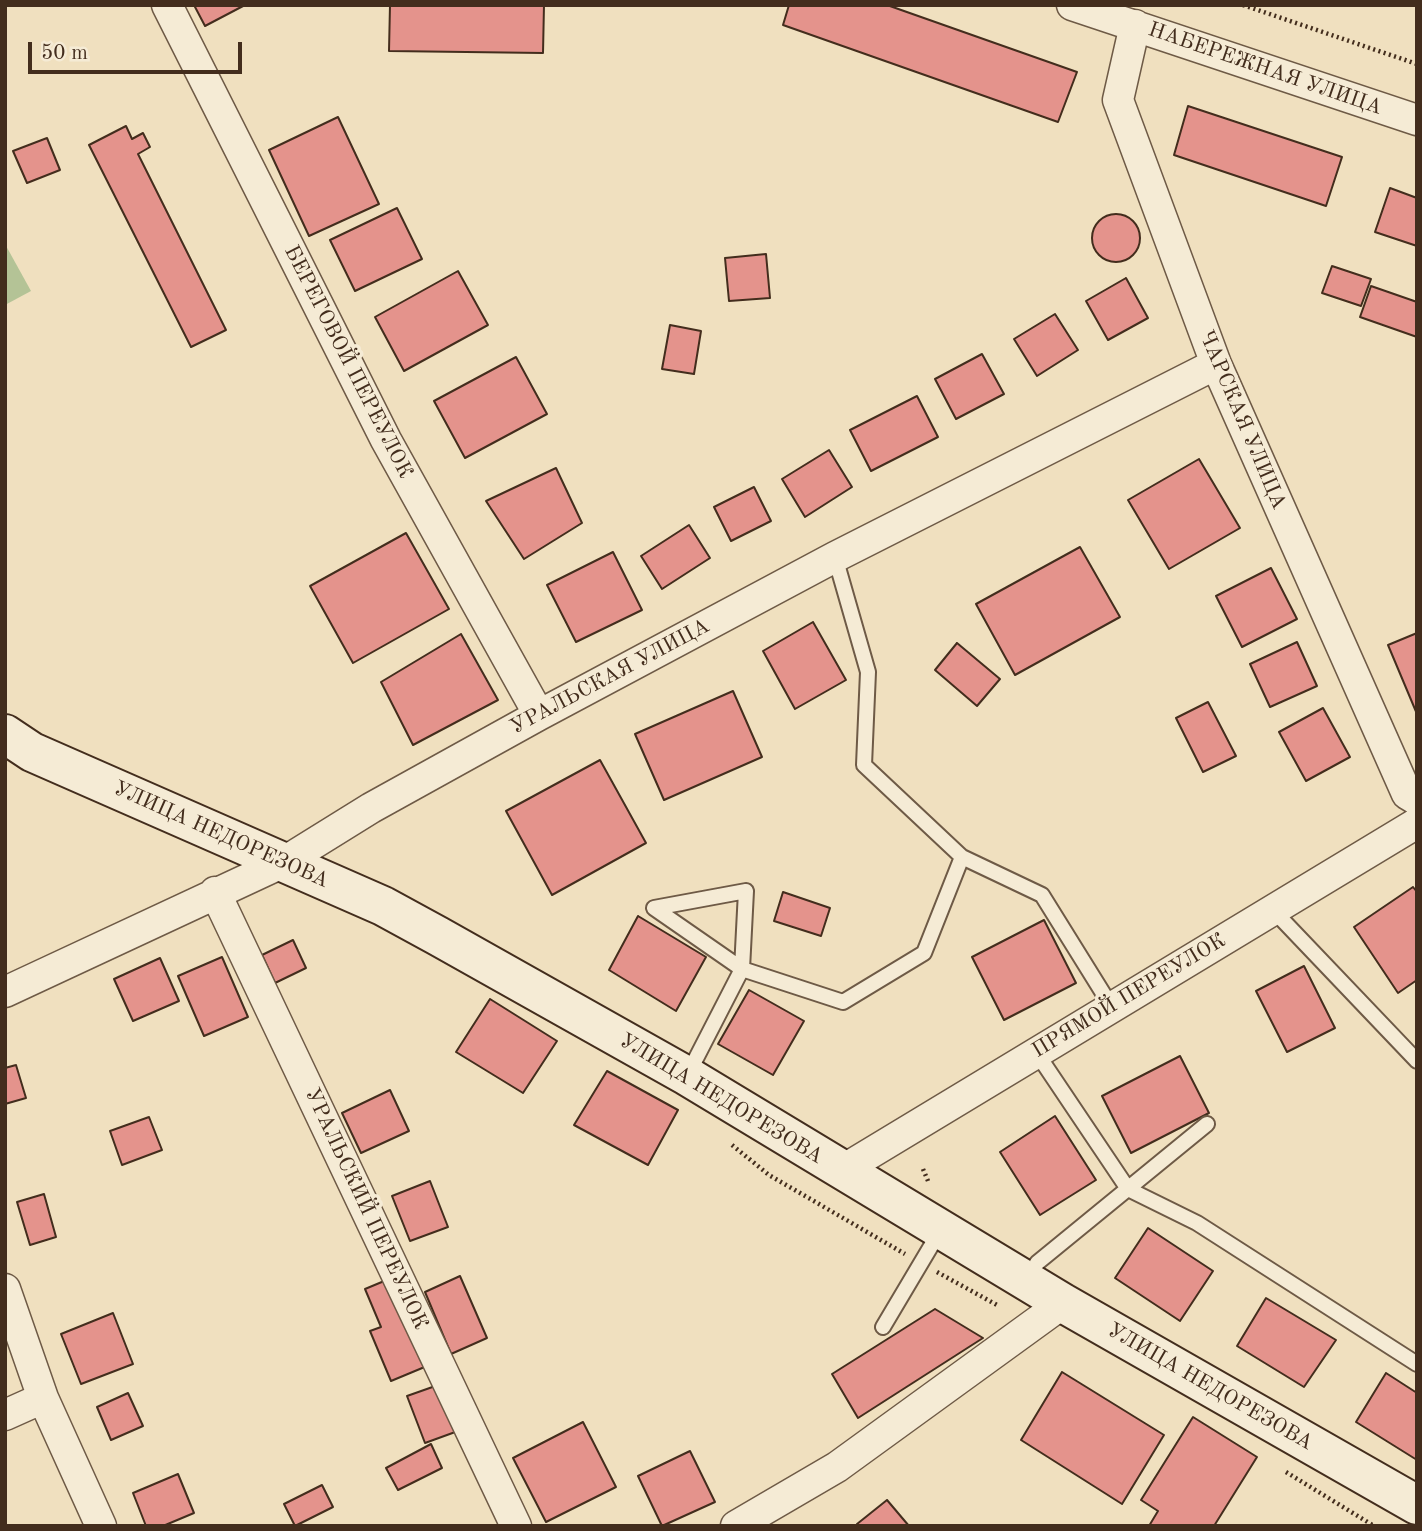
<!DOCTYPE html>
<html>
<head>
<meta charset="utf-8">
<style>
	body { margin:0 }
	#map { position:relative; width:1422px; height:1531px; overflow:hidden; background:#f0e0bf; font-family:"Old Standard TT",serif }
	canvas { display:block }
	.frame { position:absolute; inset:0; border:7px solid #432d1d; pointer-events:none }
	.scale { position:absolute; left:28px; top:42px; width:214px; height:32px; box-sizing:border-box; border:4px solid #432d1d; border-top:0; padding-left:9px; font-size:21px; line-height:24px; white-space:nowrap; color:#432d1d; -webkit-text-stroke:5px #f5ebd5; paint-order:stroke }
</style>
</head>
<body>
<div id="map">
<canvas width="1422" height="1531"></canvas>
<div class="frame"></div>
<div class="scale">50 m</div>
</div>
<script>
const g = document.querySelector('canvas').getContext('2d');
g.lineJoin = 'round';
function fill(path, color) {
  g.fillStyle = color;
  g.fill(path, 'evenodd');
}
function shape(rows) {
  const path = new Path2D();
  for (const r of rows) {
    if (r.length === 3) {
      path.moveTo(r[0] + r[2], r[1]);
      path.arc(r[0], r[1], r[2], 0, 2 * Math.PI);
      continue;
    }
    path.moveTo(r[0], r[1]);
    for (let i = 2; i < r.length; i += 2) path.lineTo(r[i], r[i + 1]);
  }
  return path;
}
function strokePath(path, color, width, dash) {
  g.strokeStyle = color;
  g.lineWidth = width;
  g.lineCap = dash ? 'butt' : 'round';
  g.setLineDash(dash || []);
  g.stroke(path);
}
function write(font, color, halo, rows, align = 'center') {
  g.font = font + ' "Old Standard TT",serif';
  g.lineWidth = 7;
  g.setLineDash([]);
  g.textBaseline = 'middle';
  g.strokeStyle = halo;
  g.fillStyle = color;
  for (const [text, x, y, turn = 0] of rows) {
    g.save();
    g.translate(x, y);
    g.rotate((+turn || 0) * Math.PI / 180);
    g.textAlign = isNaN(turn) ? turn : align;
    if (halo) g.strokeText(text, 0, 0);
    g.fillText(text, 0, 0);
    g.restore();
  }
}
const green = shape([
	[5,244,31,291,5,305]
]);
const building = shape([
	[194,5,245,5,205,26,194,5],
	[390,5,544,5,543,53,389,51,390,5],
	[789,5,887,5,1077,72,1058,122,783,25,789,5],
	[1188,106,1342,157,1326,206,1174,155,1188,106],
	[338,117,379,204,309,236,269,150,338,117],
	[126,126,132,139,143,133,150,147,138,154,226,330,191,347,89,145,126,126],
	[47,138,60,170,27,183,13,151,47,138],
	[1390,188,1417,198,1417,246,1375,232,1390,188],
	[397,208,422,259,355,291,330,240,397,208],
	[1116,238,24],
	[766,254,770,298,729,301,725,258,766,254],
	[1332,266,1371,279,1361,306,1322,293,1332,266],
	[458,271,488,325,404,371,375,317,458,271],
	[1126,278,1148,318,1108,340,1086,301,1126,278],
	[1371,286,1417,302,1417,337,1360,317,1371,286],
	[1055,314,1078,350,1037,376,1014,339,1055,314],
	[670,325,701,331,694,374,662,369,670,325],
	[982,354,1004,394,956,419,935,379,982,354],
	[516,357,547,414,465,458,434,401,516,357],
	[917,396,938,437,871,471,850,430,917,396],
	[829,450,852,487,805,517,782,479,829,450],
	[1199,459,1240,528,1169,569,1128,500,1199,459],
	[556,468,582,523,524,559,486,501,556,468],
	[754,487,771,521,731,541,714,507,754,487],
	[689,525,710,558,662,589,641,556,689,525],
	[406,533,449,609,353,663,310,586,406,533],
	[1080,547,1120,617,1015,675,976,604,1080,547],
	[613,552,642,610,576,642,547,585,613,552],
	[1271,568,1297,619,1242,647,1216,596,1271,568],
	[813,622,846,680,795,709,763,651,813,622],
	[1417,633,1417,714,1388,645,1417,633],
	[461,634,498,700,413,745,381,682,461,634],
	[1297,642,1317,686,1270,707,1250,664,1297,642],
	[957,643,1000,679,977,706,935,670,957,643],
	[733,691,762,757,664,800,635,734,733,691],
	[1208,702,1236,756,1203,772,1176,718,1208,702],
	[1323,708,1350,757,1306,781,1279,732,1323,708],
	[600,760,646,843,552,895,506,811,600,760],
	[1413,887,1417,892,1417,980,1398,993,1354,927,1413,887],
	[783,892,830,908,821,936,774,921,783,892],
	[638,916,706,957,676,1011,609,970,638,916],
	[1044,920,1076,983,1004,1020,972,957,1044,920],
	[293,940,306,968,275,983,262,955,293,940],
	[222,957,248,1017,204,1036,178,976,222,957],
	[160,958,179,1001,133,1021,114,979,160,958],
	[1304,966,1335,1028,1287,1052,1256,991,1304,966],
	[749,990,804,1021,773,1075,718,1044,749,990],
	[490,999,557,1041,523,1093,456,1052,490,999],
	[1180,1056,1209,1113,1131,1153,1102,1096,1180,1056],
	[16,1065,26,1098,5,1104,5,1068,16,1065],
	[607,1071,678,1110,648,1165,574,1125,607,1071],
	[390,1090,409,1131,361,1153,342,1113,390,1090],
	[1055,1116,1096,1180,1040,1215,1000,1152,1055,1116],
	[149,1117,162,1150,122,1165,110,1131,149,1117],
	[430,1181,448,1227,410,1241,392,1196,430,1181],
	[44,1194,56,1237,30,1245,17,1202,44,1194],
	[1148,1228,1213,1271,1180,1321,1115,1278,1148,1228],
	[460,1276,487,1338,451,1354,425,1292,460,1276],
	[389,1279,427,1366,391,1381,370,1331,381,1327,365,1289,389,1279],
	[1266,1298,1336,1340,1304,1387,1237,1346,1266,1298],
	[935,1309,983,1338,858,1418,832,1374,935,1309],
	[113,1313,133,1364,81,1384,61,1334,113,1313],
	[1062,1372,1164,1435,1122,1504,1021,1440,1062,1372],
	[1386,1373,1417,1393,1417,1460,1356,1422,1386,1373],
	[441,1384,458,1431,425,1443,407,1396,441,1384],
	[128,1393,143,1426,111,1440,97,1407,128,1393],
	[1193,1417,1257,1457,1214,1526,1149,1526,1158,1511,1141,1500,1193,1417],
	[583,1422,616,1487,546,1522,513,1458,583,1422],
	[431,1444,442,1468,398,1490,386,1468,431,1444],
	[690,1451,715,1502,662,1526,638,1476,690,1451],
	[178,1474,194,1513,163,1526,146,1526,133,1493,178,1474],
	[322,1485,333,1507,295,1526,284,1504,322,1485],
	[887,1500,909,1526,858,1526,857,1524,887,1500]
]);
const path = shape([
	[1243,5,1417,64],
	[732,1145,769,1175,905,1254],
	[923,1169,928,1181],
	[937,1272,997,1305],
	[1286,1472,1374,1526]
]);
const lane = shape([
	[835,557,868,672,864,765,962,857,1042,895,1111,1006],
	[1273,910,1417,1061],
	[1036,1052,1128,1189,1197,1223,1417,1364],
	[688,1074,742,969,654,908,746,891,742,969,843,1002,924,953,962,857],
	[1037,1263,1207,1124],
	[883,1327,940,1231]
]);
const street = shape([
	[167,5,386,440,539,715],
	[1072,5,1417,120],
	[1135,25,1118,100,1216,364,1407,794,1417,800],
	[215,892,516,1526],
	[5,992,284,862,371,808,539,715,835,557,1216,364],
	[841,1171,1417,823],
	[5,1289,43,1398,101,1526],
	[5,1415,43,1398],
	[736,1526,837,1467,1063,1303]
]);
const secondary = shape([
	[5,734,32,752,383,906,438,936,687,1076,1063,1303,1417,1505]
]);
const streetNames = [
	["НАБЕРЕЖНАЯ УЛИЦА",1265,69,19],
	["БЕРЕГОВОЙ ПЕРЕУЛОК",348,362,63],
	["ЧАРСКАЯ УЛИЦА",1242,420,67],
	["УРАЛЬСКАЯ УЛИЦА",610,677,-28],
	["УЛИЦА НЕДОРЕЗОВА",221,835,24],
	["ПРЯМОЙ ПЕРЕУЛОК",1129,996,-31],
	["УЛИЦА НЕДОРЕЗОВА",721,1099,31],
	["УРАЛЬСКИЙ ПЕРЕУЛОК",366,1209,65],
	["УЛИЦА НЕДОРЕЗОВА",1210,1387,30]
];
fill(green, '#b4c396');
fill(building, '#e4938c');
strokePath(building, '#432d1d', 2);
strokePath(lane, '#6e5a46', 18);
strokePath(street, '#6e5a46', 33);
strokePath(secondary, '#432d1d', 42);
strokePath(path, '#432d1d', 4.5, [2, 3.5]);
strokePath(lane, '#f5ebd5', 14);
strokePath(street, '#f5ebd5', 30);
strokePath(secondary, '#f5ebd5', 38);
write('21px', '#432d1d', '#f5ebd5', streetNames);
</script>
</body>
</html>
